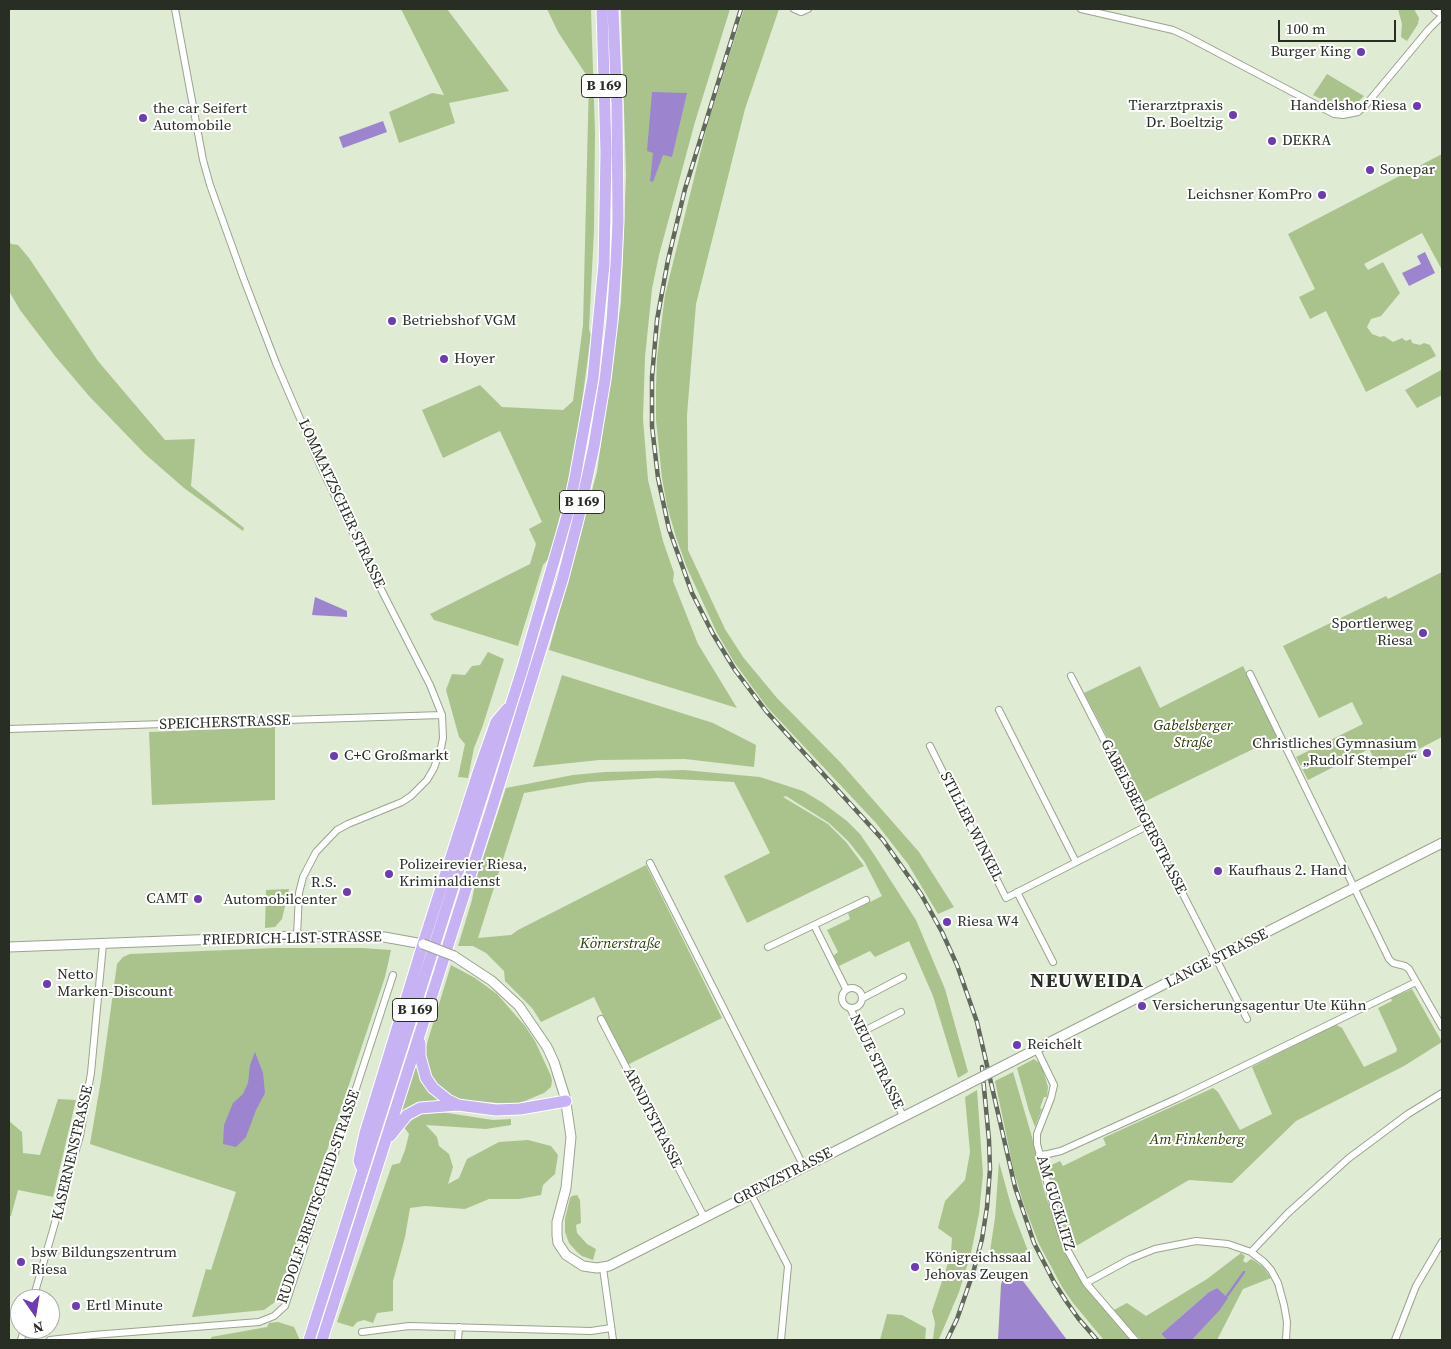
<!DOCTYPE html>
<html>
<head>
<meta charset="utf-8">
<style>
	body { margin:0 }
	#map { position:relative; width:1451px; height:1349px; overflow:hidden; background:#dfebd3; font-family:"Source Serif 4",serif }
	canvas { display:block }
	.frame { position:absolute; inset:0; border:10px solid #292e25; pointer-events:none }
	.north { position:absolute; left:10px; top:1289px; width:50px; height:50px; box-sizing:border-box; background:#fff; border:1px solid #a9aba8; border-radius:50%; rotate:167deg; font-size:14px; font-weight:700; line-height:20px; text-align:center; color:#292e25 }
	.north::after { content:''; display:block; margin:auto; width:18px; height:22px; background:#6d3cb3; clip-path:polygon(50% 0,100% 100%,50% 72%,0 100%) }
	.scale { position:absolute; left:1278px; top:20px; width:118px; height:22px; box-sizing:border-box; border:2px solid #292e25; border-top:0; padding-left:6px; font-size:15px; line-height:18px; white-space:nowrap; color:#292e25; -webkit-text-stroke:4px #fff; paint-order:stroke }
</style>
</head>
<body>
<div id="map">
<canvas width="1451" height="1349"></canvas>
<div class="frame"></div>
<div class="north">N</div>
<div class="scale">100 m</div>
</div>
<script>
const g = document.querySelector('canvas').getContext('2d');
g.lineJoin = 'round';
function fill(path, color) {
  g.fillStyle = color;
  g.fill(path, 'evenodd');
}
function shape(rows) {
  const path = new Path2D();
  for (const r of rows) {
    if (r.length === 3) {
      path.moveTo(r[0] + r[2], r[1]);
      path.arc(r[0], r[1], r[2], 0, 2 * Math.PI);
      continue;
    }
    path.moveTo(r[0], r[1]);
    for (let i = 2; i < r.length; i += 2) path.lineTo(r[i], r[i + 1]);
  }
  return path;
}
function strokePath(path, color, width, dash) {
  g.strokeStyle = color;
  g.lineWidth = width;
  g.lineCap = dash ? 'butt' : 'round';
  g.setLineDash(dash || []);
  g.stroke(path);
}
function write(font, color, halo, rows, align = 'center') {
  g.font = font + ' "Source Serif 4",serif';
  g.lineWidth = 4;
  g.setLineDash([]);
  g.textBaseline = 'middle';
  g.strokeStyle = halo;
  g.fillStyle = color;
  for (const [text, x, y, turn = 0] of rows) {
    g.save();
    g.translate(x, y);
    g.rotate((+turn || 0) * Math.PI / 180);
    g.textAlign = isNaN(turn) ? turn : align;
    if (halo) g.strokeText(text, 0, 0);
    g.fillText(text, 0, 0);
    g.restore();
  }
}
const green = shape([
	[401,9,447,9,509,91,449,103,455,123,399,143,389,112,432,93,444,95],
	[547,9,591,9,595,132,594,230,589,329,591,335,577,439,566,491,550,557,543,565,518,646,434,620,430,614,530,564,536,544,529,529,542,522,500,431,443,458,422,410,480,385,502,407,563,410,573,401,583,325,589,79,558,32],
	[621,9,730,9,695,122,659,255,652,289,645,357,643,419,648,480,663,541,674,573,673,581,698,644,737,708,549,650,597,472,621,302,626,175],
	[744,9,779,9,745,109,696,304,687,415,688,550,725,629,743,657,777,698,840,762,919,852,954,907,938,914,908,864,876,823,767,707,734,662,717,633,687,568,676,537,667,506,662,478,656,420,656,387,657,358,665,295,707,126],
	[1398,9,1416,9,1415,11,1419,18,1418,24,1407,41,1401,37,1402,24],
	[1327,74,1364,96,1353,107,1340,108,1313,95],
	[1442,154,1442,270,1422,233,1364,264,1368,270,1383,262,1400,293,1381,316,1371,319,1367,327,1372,334,1380,337,1384,336,1393,342,1402,338,1406,341,1411,339,1412,343,1420,345,1424,343,1430,345,1436,356,1366,392,1326,311,1310,319,1299,297,1315,289,1288,234],
	[9,240,11,244,18,245,29,258,98,361,165,440,195,439,191,486,244,528,243,531,184,488,145,454,89,396,55,356,20,310,9,291],
	[604,323,608,324,590,442,565,555,532,664,319,1340,314,1340,554,580],
	[1441,370,1442,395,1417,408,1405,390],
	[1442,572,1442,737,1380,769,1369,749,1308,780,1296,757,1363,724,1352,702,1319,718,1283,646,1386,596,1388,599],
	[488,652,504,659,482,728,474,748,468,778,458,777,465,744,459,737,446,690,452,674,465,675,472,666,480,665],
	[1140,666,1160,708,1243,666,1278,737,1142,803,1084,693],
	[562,675,713,723,756,745,754,767,685,759,599,760,533,767],
	[275,727,275,800,152,805,149,732],
	[684,770,760,777,803,791,823,803,847,821,860,834,875,856,916,920,945,989,968,1072,958,1078,933,996,909,941,875,957,870,951,839,966,833,956,838,952,827,930,850,919,848,913,882,896,864,861,848,841,829,823,786,796,783,797,828,824,846,842,864,866,747,923,724,876,770,853,734,782,657,778,588,782,524,793,478,938,511,935,518,930,646,865,722,1018,627,1065,594,997,541,1022,532,1008,505,981,504,971,486,953,473,946,458,946,472,900,476,879,506,788,573,775,605,772],
	[289,889,282,919,275,927,265,928,266,890],
	[275,948,362,948,391,950,385,977,278,1297,275,1302,264,1310,192,1317,206,1269,211,1270,236,1192,90,1144,101,1080,117,964,123,957,130,954],
	[451,965,475,978,497,994,525,1026,535,1041,551,1076,552,1081,551,1087,544,1093,520,1103,510,1104,461,1100,447,1094,429,1077,424,1053],
	[1412,989,1442,1042,1404,1066,1296,1121,1232,1183,1189,1180,1071,1249,1063,1227,1047,1167,1060,1161,1063,1166,1106,1145,1103,1138,1213,1088,1218,1092,1240,1130,1272,1114,1252,1067,1335,1024,1342,1028,1364,1067,1396,1052,1397,1049,1378,1008,1392,1001,1391,998],
	[1034,1059,1039,1063,1043,1070,1048,1087,1047,1097,1044,1097,1040,1108,1042,1109,1035,1127,1029,1111,1017,1068],
	[416,1062,444,1102,397,1121],
	[1013,1072,1032,1137,1043,1187,1062,1245,1084,1286,1131,1340,1103,1339,1073,1303,1062,1287,1039,1244,1024,1205,1014,1172,995,1081],
	[977,1090,983,1174,979,1214,971,1253,959,1292,939,1339,933,1339,935,1323,932,1311,951,1254,952,1238,938,1228,945,1201,965,1180,970,1152,965,1097],
	[58,1099,76,1100,53,1197,18,1190,11,1216,9,1216,9,1121,22,1132,23,1153,40,1155],
	[441,1112,493,1120,511,1119,511,1125,486,1129,426,1125,437,1137,439,1146,449,1154,453,1167,448,1184,459,1178,467,1159,499,1142,528,1140,551,1146,558,1155,555,1174,543,1185,541,1195,519,1199,489,1199,465,1209,425,1206,410,1208,405,1237,393,1281,393,1311,377,1313,373,1323,364,1320,357,1322,353,1327,337,1322,392,1165,400,1163,405,1150,409,1134,404,1127,418,1114],
	[999,1162,1012,1209,1028,1251,1019,1256,989,1258,995,1218],
	[577,1195,580,1200,581,1223,576,1225,577,1233,587,1244,596,1249,593,1260,582,1256,577,1252,569,1243,565,1232,565,1219,570,1198,572,1196],
	[1241,1253,1245,1256,1243,1261,1246,1263,1251,1259,1255,1261,1263,1267,1271,1278,1243,1289,1217,1340,1192,1340,1219,1311,1217,1288,1209,1292,1161,1334,1167,1340,1141,1340,1112,1311,1127,1303,1146,1316,1207,1279],
	[887,1314,902,1315,926,1328,925,1340,880,1340],
	[278,1322,294,1327,299,1338,299,1340,211,1340,211,1337,267,1327,269,1323]
]);
const water = shape([
	[652,92,687,93,672,157,663,155,653,182,650,181,653,153,647,151],
	[383,121,387,132,343,148,339,137],
	[1425,252,1435,273,1409,286,1402,273,1421,264,1417,256],
	[315,597,347,611,347,617,312,615],
	[255,1052,263,1073,265,1093,256,1110,246,1137,236,1147,223,1144,224,1125,233,1103,243,1094,248,1083,250,1065],
	[1006,1273,1017,1274,1020,1277,1067,1340,998,1340,1001,1285,1004,1275],
	[1217,1288,1228,1298,1219,1311,1192,1340,1167,1340,1161,1334,1209,1292]
]);
const stream = shape([
	[1227,1296,1244,1272]
]);
const minor = shape([
	[175,9,203,160,210,185,243,277,276,363,320,465,363,554,430,685,442,715,443,738,441,748,434,768,427,780,411,796,402,802,348,824,337,830,316,852,303,877,299,893,297,936],
	[794,9,801,12,808,9],
	[1081,9,1173,30,1188,37,1334,114,1343,115,1358,112,1364,107,1429,29,1442,16],
	[1250,674,1389,959,1393,963,1405,966,1409,969,1442,1027],
	[1071,676,1247,1019],
	[999,710,1076,862],
	[9,729,442,715],
	[930,746,1006,898,1149,825],
	[650,863,804,1167],
	[1017,892,1053,962],
	[814,925,846,989],
	[768,947,866,900],
	[852,998,10],
	[863,998,903,977],
	[850,1008,903,1116],
	[601,1019,704,1217],
	[862,1032,901,1012],
	[1037,1050,1054,1085,1051,1098,1037,1134,1037,1144,1060,1230,1068,1251,1086,1283,1135,1340],
	[1039,1155,1048,1154,1061,1151,1178,1098,1416,982],
	[751,1194,788,1266,781,1340],
	[1251,1252,1288,1213,1349,1158,1408,1114,1442,1093],
	[603,1268,613,1340],
	[1086,1283,1130,1259,1155,1249,1196,1241,1228,1244,1251,1252,1264,1262,1271,1270,1278,1283,1284,1305,1287,1322,1286,1340],
	[33,1299,80,1136,91,1073,103,944],
	[362,1332,409,1326,591,1331,611,1328],
	[21,1340,24,1329],
	[50,1340,93,1335,259,1322,274,1316,285,1306,393,975],
	[458,1340,459,1327],
	[1395,1340,1416,1286,1442,1242]
]);
const tertiary = shape([
	[1436,9,1442,13],
	[9,947,297,936,384,937,423,944],
	[454,956,492,981,519,1006,547,1047,554,1062,565,1097,571,1137,566,1188,557,1222,557,1235,558,1243,566,1255,583,1266,597,1268,609,1266,964,1086],
	[1011,1062,1442,843]
]);
const trunk = shape([
	[420,1043,420,1056,426,1078,433,1088,448,1100,458,1105],
	[390,1136,407,1115,420,1108,458,1105,496,1110,520,1109,566,1101],
	[361,1166,359,1161,365,1133,423,944,479,770,496,722,507,709],
	[309,1340,523,667,567,516,575,478,593,378,604,264,606,153,602,9],
	[322,1340,494,801,562,581,578,520,594,446,605,380,612,321,616,264,618,221,617,105,613,9]
]);
const rail = shape([
	[741,9,685,189,668,260,657,320,652,377,652,426,658,478,669,529,692,593,713,634,735,670,766,711,883,840,921,894,942,932,957,965,977,1022,1015,1187,1034,1243,1054,1282,1066,1301,1078,1318,1097,1340],
	[947,1340,957,1319,973,1273,982,1239,987,1207,990,1169,989,1140,982,1067]
]);
const tertiaryBridge = shape([
	[423,944,454,956],
	[964,1086,1011,1062]
]);
const markers = [
	[1361,52,5,"#6d3cb3"],
	[1417,106,5,"#6d3cb3"],
	[1233,115,5,"#6d3cb3"],
	[143,118,5,"#6d3cb3"],
	[1272,141,5,"#6d3cb3"],
	[1370,170,5,"#6d3cb3"],
	[1322,195,5,"#6d3cb3"],
	[392,321,5,"#6d3cb3"],
	[444,359,5,"#6d3cb3"],
	[1423,633,5,"#6d3cb3"],
	[1427,753,5,"#6d3cb3"],
	[334,756,5,"#6d3cb3"],
	[1218,871,5,"#6d3cb3"],
	[389,874,5,"#6d3cb3"],
	[347,892,5,"#6d3cb3"],
	[198,899,5,"#6d3cb3"],
	[947,922,5,"#6d3cb3"],
	[47,984,5,"#6d3cb3"],
	[1142,1006,5,"#6d3cb3"],
	[1017,1045,5,"#6d3cb3"],
	[21,1262,5,"#6d3cb3"],
	[915,1267,5,"#6d3cb3"],
	[76,1306,5,"#6d3cb3"]
];
const shields = [
	[604,86,45],
	[582,502,45],
	[415,1010,45]
];
const shieldNames = [
	["B 169",604,86],
	["B 169",582,502],
	["B 169",415,1010]
];
const poiNames = [
	["Burger King",1351,52,"right"],
	["Tierarztpraxis",1223,106,"right"],
	["Dr. Boeltzig",1223,123,"right"],
	["Handelshof Riesa",1407,106,"right"],
	["the car Seifert",153,109],
	["Automobile",153,126],
	["DEKRA",1282,141],
	["Sonepar",1380,170],
	["Leichsner KomPro",1312,195,"right"],
	["Betriebshof VGM",402,321],
	["Hoyer",454,359],
	["Sportlerweg",1413,624,"right"],
	["Riesa",1413,641,"right"],
	["Christliches Gymnasium",1417,744,"right"],
	["„Rudolf Stempel“",1417,761,"right"],
	["C+C Großmarkt",344,756],
	["Polizeirevier Riesa,",399,865],
	["Kriminaldienst",399,882],
	["Kaufhaus 2. Hand",1228,871],
	["R.S.",337,883,"right"],
	["Automobilcenter",337,900,"right"],
	["CAMT",188,899,"right"],
	["Riesa W4",957,922],
	["Netto",57,975],
	["Marken-Discount",57,992],
	["Versicherungsagentur Ute Kühn",1152,1006],
	["Reichelt",1027,1045],
	["bsw Bildungszentrum",31,1253],
	["Riesa",31,1270],
	["Königreichssaal",925,1258],
	["Jehovas Zeugen",925,1275],
	["Ertl Minute",86,1306]
];
const streetNames = [
	["LOMMATZSCHER STRASSE",341,504,65],
	["SPEICHERSTRASSE",225,723,-2],
	["GABELSBERGERSTRASSE",1143,817,63],
	["STILLER WINKEL",971,827,63],
	["FRIEDRICH-LIST-STRASSE",292,939,-1],
	["LANGE STRASSE",1217,959,-27],
	["NEUE STRASSE",876,1062,64],
	["ARNDTSTRASSE",652,1118,63],
	["KASERNENSTRASSE",73,1153,-77],
	["GRENZSTRASSE",783,1177,-27],
	["RUDOLF-BREITSCHEID-STRASSE",319,1197,-71],
	["AM GUCKLITZ",1055,1203,73]
];
const parkNames = [
	["Gabelsberger",1193,726],
	["Straße",1193,743],
	["Körnerstraße",620,944],
	["Am Finkenberg",1197,1140]
];
const districtNames = [
	["NEUWEIDA",1087,982]
];
fill(green, '#aac38d');
fill(water, '#9c85ce');
strokePath(stream, '#9c85ce', 2.5);
strokePath(minor, '#9aa48e', 8);
strokePath(tertiary, '#9aa48e', 11);
strokePath(trunk, '#fff', 13);
strokePath(minor, '#fff', 6);
strokePath(tertiary, '#fff', 9);
strokePath(trunk, '#c7b2f4', 11);
strokePath(rail, '#61695b', 4.5);
strokePath(rail, '#fff', 2.5, [8]);
strokePath(tertiaryBridge, '#9aa48e', 11, []);
strokePath(tertiaryBridge, '#fff', 9);
for (const [x, y, r, color] of markers) {
  const dot = new Path2D();
  dot.arc(x, y, r, 0, 2 * Math.PI);
  g.fillStyle = color;
  g.fill(dot);
  strokePath(dot, '#fff', 2);
}
for (const [x, y, w] of shields) {
  const box = new Path2D();
  box.roundRect(x - w / 2, y - 11.5, w, 23, 4);
  g.fillStyle = '#fff';
  g.fill(box);
  strokePath(box, '#292e25', 1);
}
write('bold 14px', '#292e25', null, shieldNames);
write('15px', '#292e25', '#fff', poiNames, 'left');
write('15px', '#292e25', '#fff', streetNames);
write('italic 15px', '#263b01', '#fff', parkNames);
g.letterSpacing = '1px';
write('bold 20px', '#292e25', '#fff', districtNames);
g.letterSpacing = '0px';
</script>
</body>
</html>
